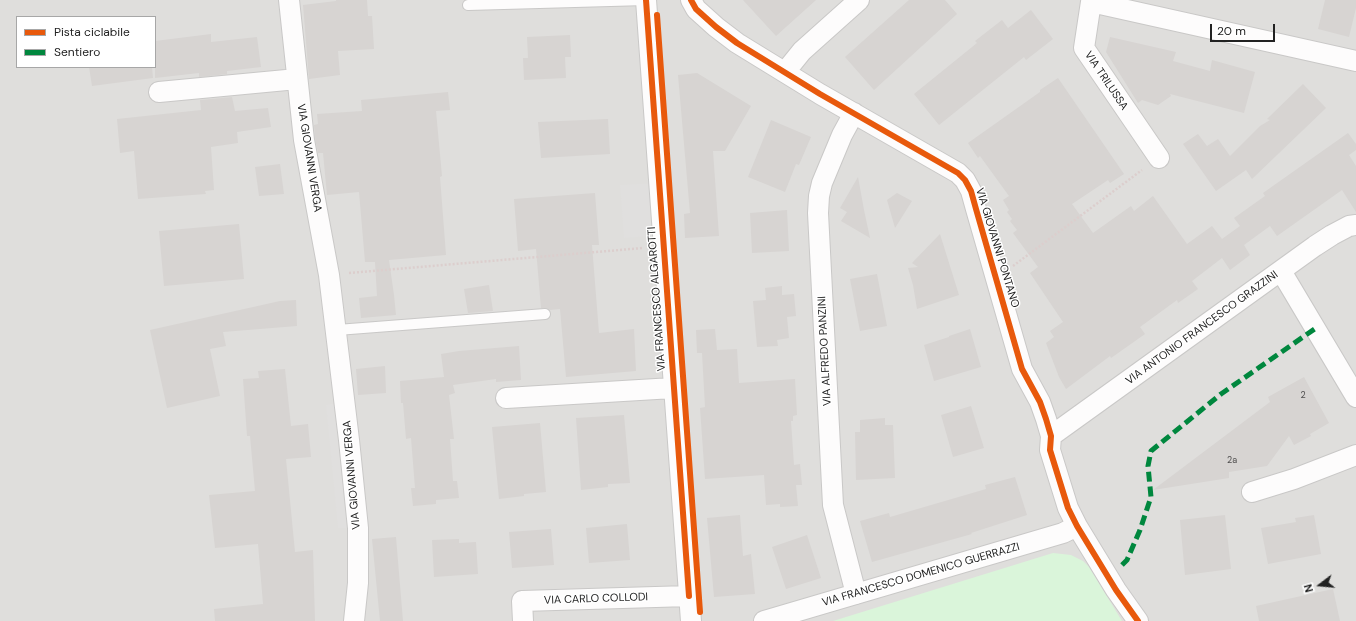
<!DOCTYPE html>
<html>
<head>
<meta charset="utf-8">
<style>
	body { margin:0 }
	#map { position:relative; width:1356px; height:621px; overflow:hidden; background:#f0eeeb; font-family:"DM Sans",sans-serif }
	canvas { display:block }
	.legend { position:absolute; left:16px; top:16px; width:140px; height:52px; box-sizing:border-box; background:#fff; border:1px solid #a7a7a7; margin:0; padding:5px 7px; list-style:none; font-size:12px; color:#222 }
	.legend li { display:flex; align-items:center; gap:8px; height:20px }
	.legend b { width:20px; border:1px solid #a7a7a7 }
	.north { position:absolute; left:1300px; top:565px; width:40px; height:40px; -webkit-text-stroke:3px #fff; paint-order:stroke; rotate:254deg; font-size:11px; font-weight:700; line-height:16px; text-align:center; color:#222 }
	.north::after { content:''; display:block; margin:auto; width:14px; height:18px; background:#222; clip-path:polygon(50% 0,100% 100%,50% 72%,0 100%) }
	.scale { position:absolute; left:1210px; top:24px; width:65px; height:18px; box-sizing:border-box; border:2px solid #222; border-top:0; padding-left:5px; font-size:12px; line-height:14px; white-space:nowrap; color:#222; -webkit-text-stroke:3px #fff; paint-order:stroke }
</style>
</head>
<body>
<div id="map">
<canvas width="1356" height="621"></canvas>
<ul class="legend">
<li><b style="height:5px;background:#e8590c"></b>Pista ciclabile</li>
<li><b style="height:5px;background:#00873e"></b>Sentiero</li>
</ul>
<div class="north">N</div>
<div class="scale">20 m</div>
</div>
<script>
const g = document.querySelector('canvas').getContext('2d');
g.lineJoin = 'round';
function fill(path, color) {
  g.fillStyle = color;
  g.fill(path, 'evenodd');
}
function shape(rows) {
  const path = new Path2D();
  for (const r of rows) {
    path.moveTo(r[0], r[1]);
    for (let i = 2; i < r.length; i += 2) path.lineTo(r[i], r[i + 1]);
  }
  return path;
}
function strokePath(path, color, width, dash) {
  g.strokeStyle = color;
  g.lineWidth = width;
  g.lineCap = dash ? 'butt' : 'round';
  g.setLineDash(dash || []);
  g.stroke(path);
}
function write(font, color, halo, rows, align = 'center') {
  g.font = font + ' "DM Sans",sans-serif';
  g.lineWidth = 3;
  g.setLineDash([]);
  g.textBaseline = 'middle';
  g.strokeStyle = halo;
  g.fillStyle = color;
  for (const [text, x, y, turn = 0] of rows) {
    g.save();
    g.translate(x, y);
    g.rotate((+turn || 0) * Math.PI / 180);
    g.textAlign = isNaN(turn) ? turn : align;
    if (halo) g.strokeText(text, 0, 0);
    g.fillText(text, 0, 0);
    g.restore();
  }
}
const residential = shape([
	[0,0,1356,0,1356,621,0,621],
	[17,17,155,17,155,67,17,67]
]);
const park = shape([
	[1053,553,1071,555,1083,561,1089,567,1122,621,833,621]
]);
const parking = shape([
	[659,183,662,235,624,238,620,185],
	[345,402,358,528,338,528,326,405]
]);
const building = shape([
	[336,0,367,0,368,16,372,16,374,49,338,51,340,75,309,79,303,5,336,1],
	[743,0,816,0,776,36],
	[909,0,945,0,957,14,874,90,845,57],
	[1325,0,1356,0,1356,8,1349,37,1318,29],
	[1031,10,1053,39,1026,60,1024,57,939,125,914,94,977,43,975,41,1002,20,1008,28],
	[211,34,211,42,257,37,261,67,227,71,227,74,199,77,199,73,155,78,155,41],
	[570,35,571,57,565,57,566,78,524,80,523,58,528,58,527,37],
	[1110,37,1176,52,1173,61,1210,71,1212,60,1255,72,1244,113,1170,94,1171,96,1158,105,1142,100,1138,103,1106,52],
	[89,67,152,67,153,78,92,86],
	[697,73,751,106,725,151,713,151,719,236,685,238,684,214,690,213,678,75],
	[1058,78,1124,174,1110,183,1108,180,1072,204,1093,233,1131,206,1134,211,1153,196,1187,244,1212,226,1222,239,1240,226,1234,218,1265,196,1263,193,1348,133,1356,144,1356,150,1349,155,1356,166,1356,212,1342,190,1277,236,1270,226,1244,245,1250,255,1230,270,1222,258,1192,281,1198,289,1178,303,1177,300,1140,327,1145,334,1111,358,1110,356,1066,389,1059,377,1046,343,1054,337,1050,331,1063,322,1030,273,1038,267,1013,233,1017,230,1010,221,1012,219,1007,212,1009,210,1003,200,1009,196,980,156,978,158,968,143,1040,92,1040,90],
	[1303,84,1326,108,1252,179,1246,170,1216,191,1183,144,1198,134,1207,146,1218,139,1230,156,1260,126,1270,120,1267,119],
	[448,92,450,110,436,111,442,176,440,177,446,255,389,260,394,295,396,315,361,318,359,298,377,296,375,262,365,262,359,192,327,195,323,153,318,153,315,138,314,125,318,124,317,114,362,111,361,100],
	[232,97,235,111,268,108,271,127,237,132,238,143,211,147,214,190,205,191,206,194,138,199,134,151,120,153,117,119,201,110,200,100],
	[608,119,610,154,541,158,538,122],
	[771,120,811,137,799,165,796,164,785,192,748,177],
	[280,164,284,194,259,196,255,167],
	[858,177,864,210,870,238,841,221,847,212,840,208],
	[595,193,599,245,592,245,599,333,634,329,636,371,566,377,560,309,550,310,547,308,541,308,536,249,518,251,514,199],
	[897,193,912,201,895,228,887,200],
	[787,210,789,251,752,253,750,213],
	[239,224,244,279,164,286,159,231],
	[940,234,959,295,917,309,913,285,908,268,918,267,912,263],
	[877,274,887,326,860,331,850,279],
	[489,285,493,311,468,313,464,289],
	[782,286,782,295,794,294,796,316,787,317,789,338,777,340,778,346,757,347,753,301,766,300,765,288],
	[296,300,297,326,223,332,226,346,210,349,220,396,167,408,150,330,280,301],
	[715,329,717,350,737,349,739,383,795,379,797,415,793,416,793,421,791,421,794,465,800,464,802,485,796,485,798,506,780,507,780,504,766,505,764,475,705,479,700,408,705,407,702,353,697,353,696,330],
	[970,329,981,367,934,381,924,345,949,337,949,336],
	[519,346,521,380,496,382,496,379,453,385,455,393,449,395,454,439,450,439,453,481,457,481,459,498,436,500,436,504,413,506,411,488,415,488,411,438,406,439,403,403,401,403,400,381,444,377,441,354,459,351],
	[385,366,386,393,358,395,356,369],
	[285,369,291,426,308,424,311,457,286,459,295,552,313,550,315,621,215,621,214,609,263,604,258,544,215,548,209,495,255,491,250,436,247,436,243,379,259,378,258,371],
	[1304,377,1329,423,1310,434,1311,436,1294,445,1289,436,1267,466,1229,472,1229,478,1153,490,1270,402,1268,397],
	[971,406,984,448,953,457,941,415],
	[624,415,630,483,608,484,608,487,581,490,576,418],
	[885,418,885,425,893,425,895,478,856,480,855,432,860,432,860,420],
	[540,423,546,492,524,494,524,496,499,499,492,427],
	[1015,477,1027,515,971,533,972,534,872,562,860,521,889,513,890,517,986,489,985,485],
	[740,515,743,556,751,554,755,594,714,597,707,518],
	[1225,515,1231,569,1185,575,1180,520],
	[1314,515,1321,554,1268,564,1261,528,1296,522,1295,518],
	[627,524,630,560,589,563,586,528],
	[551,529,554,565,512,568,509,532],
	[807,535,821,578,786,589,772,547],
	[396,537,403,621,380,621,372,539],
	[459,539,459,543,476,542,478,574,434,577,432,540],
	[1333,589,1340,621,1259,621,1256,606]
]);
const path = shape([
	[1013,266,1142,170],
	[349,273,643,248]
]);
const service = shape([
	[468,5,646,0],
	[337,330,545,314]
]);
const minor = shape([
	[289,0,304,140,329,275,349,440,358,528,358,583,354,621],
	[646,0,691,621],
	[691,0,696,9,716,27,737,43,820,94,958,173,965,180,971,191,976,209,1022,369,1040,402,1046,419,1051,436,1050,450,1068,508,1077,526,1116,590,1138,621],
	[785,72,802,51,859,0],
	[159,92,297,79],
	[854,113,842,135,822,183,819,196,818,213,833,505,856,594],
	[1159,158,1084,48,1091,2,1356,61],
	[1281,271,1356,397],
	[506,398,673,388],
	[1051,436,1315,246,1332,235,1349,226,1356,225],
	[1252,492,1294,479,1356,455],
	[523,621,522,601,689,596],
	[764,621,1063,533,1077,526]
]);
const quiet = shape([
	[1122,565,1127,560,1140,530,1151,497,1148,466,1151,451,1221,394,1316,328]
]);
const cycleway = shape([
	[646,0,689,596],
	[691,0,696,9,716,27,737,43,820,94,958,173,965,180,971,191,976,209,1022,369,1040,402,1046,419,1051,436,1050,450,1068,508,1077,526,1116,590,1138,621],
	[657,15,700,612]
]);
const numberNames = [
	["2",1303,396],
	["2a",1232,461]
];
const streetNames = [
	["VIA TRILUSSA",1106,81,56],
	["VIA GIOVANNI VERGA",309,158,81],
	["VIA GIOVANNI PONTANO",997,248,73],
	["VIA FRANCESCO ALGAROTTI",657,299,-94],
	["VIA ANTONIO FRANCESCO GRAZZINI",1202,328,-36],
	["VIA ALFREDO PANZINI",825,351,-93],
	["VIA GIOVANNI VERGA",352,475,-95],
	["VIA FRANCESCO DOMENICO GUERRAZZI",921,575,-16],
	["VIA CARLO COLLODI",596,599,-2]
];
fill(residential, '#dfdedc');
fill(park, '#daf5da');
fill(parking, '#e0dfde');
fill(building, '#d7d4d2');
strokePath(service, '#c9c8c7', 12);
strokePath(minor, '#c9c8c7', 22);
strokePath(path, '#dccecd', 2.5, [2, 2]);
strokePath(service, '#fdfcfc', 10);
strokePath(minor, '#fdfcfc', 20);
strokePath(quiet, '#00873e', 5, [10, 5]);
strokePath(cycleway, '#e8590c', 6);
write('9px', '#4f4e4e', null, numberNames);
write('11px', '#222', '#fff', streetNames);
</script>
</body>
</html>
